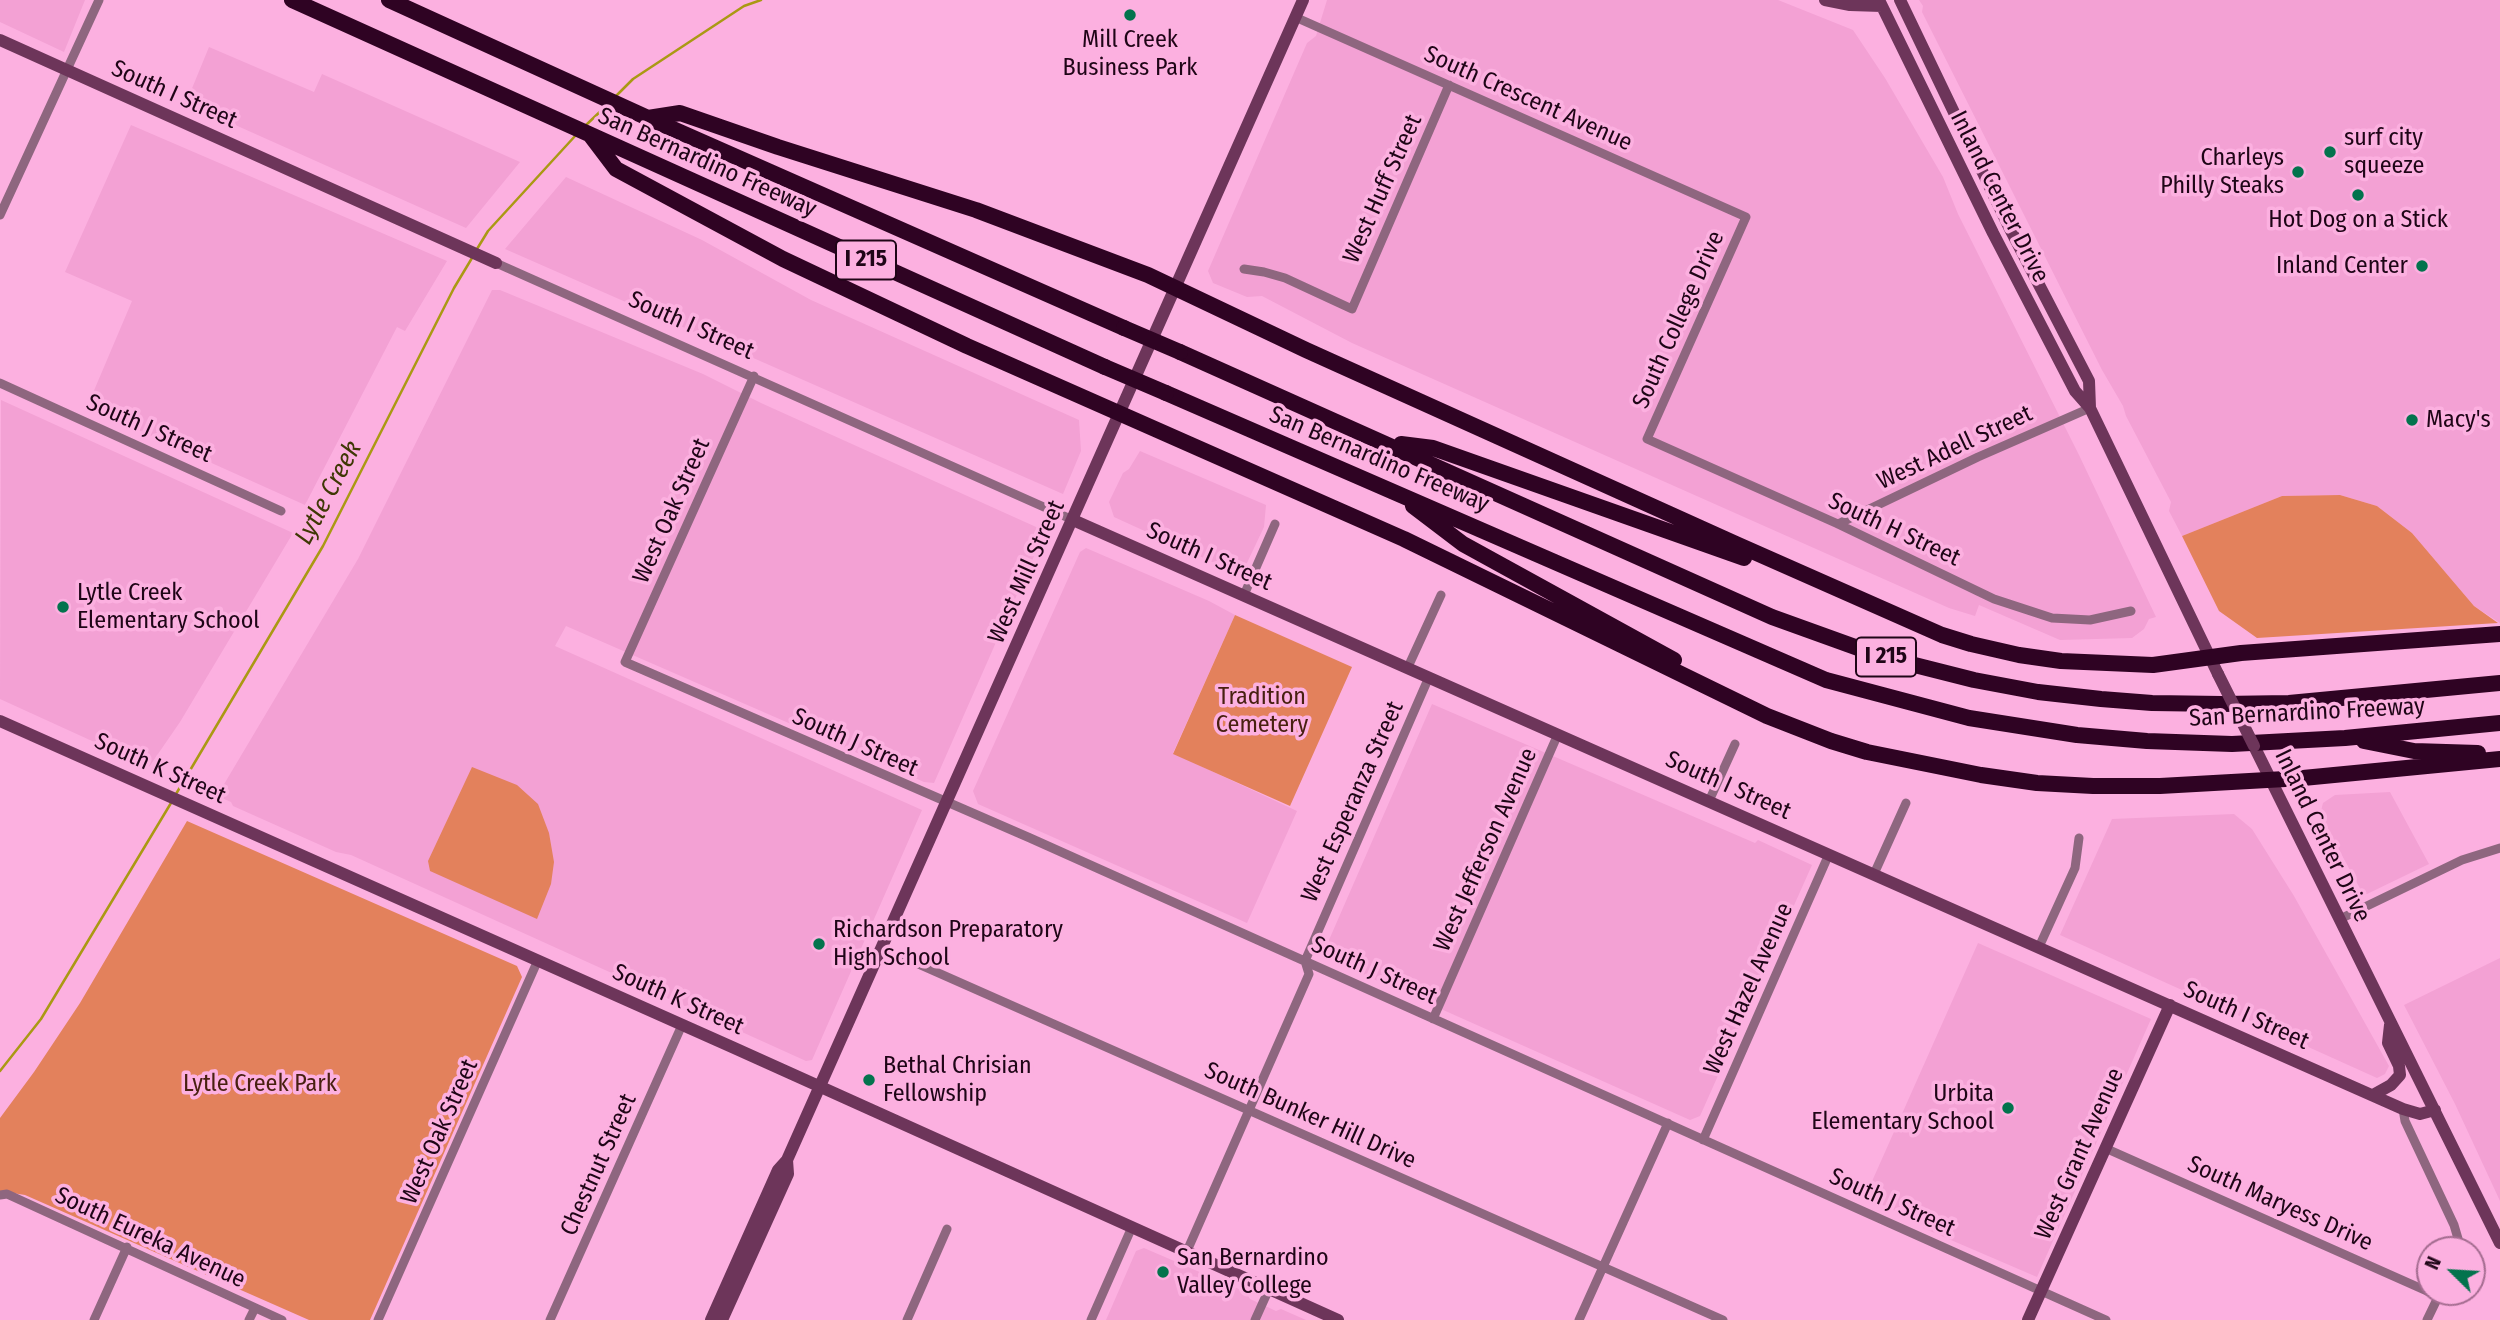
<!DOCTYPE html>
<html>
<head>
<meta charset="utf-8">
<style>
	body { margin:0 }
	#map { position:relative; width:2500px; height:1320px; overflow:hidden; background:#fcb0e0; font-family:"Fira Sans Condensed",sans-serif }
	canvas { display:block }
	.north { position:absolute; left:2416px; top:1236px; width:70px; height:70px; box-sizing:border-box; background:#fcb0e0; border:2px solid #a46c90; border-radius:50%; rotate:294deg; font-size:19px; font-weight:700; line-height:28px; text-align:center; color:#1f0517 }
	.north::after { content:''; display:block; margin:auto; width:24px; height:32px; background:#03734d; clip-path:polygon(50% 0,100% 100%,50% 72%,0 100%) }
</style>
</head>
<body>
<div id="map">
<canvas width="2500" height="1320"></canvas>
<div class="north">N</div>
</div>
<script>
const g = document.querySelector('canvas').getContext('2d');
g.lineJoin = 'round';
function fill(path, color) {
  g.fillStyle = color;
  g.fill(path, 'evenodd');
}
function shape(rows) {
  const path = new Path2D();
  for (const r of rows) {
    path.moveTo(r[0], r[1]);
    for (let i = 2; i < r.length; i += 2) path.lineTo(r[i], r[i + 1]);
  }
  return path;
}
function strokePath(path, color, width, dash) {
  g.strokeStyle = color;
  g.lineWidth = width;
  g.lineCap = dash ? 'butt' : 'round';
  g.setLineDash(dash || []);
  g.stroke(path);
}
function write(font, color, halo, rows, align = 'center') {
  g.font = font + ' "Fira Sans Condensed",sans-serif';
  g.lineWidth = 7;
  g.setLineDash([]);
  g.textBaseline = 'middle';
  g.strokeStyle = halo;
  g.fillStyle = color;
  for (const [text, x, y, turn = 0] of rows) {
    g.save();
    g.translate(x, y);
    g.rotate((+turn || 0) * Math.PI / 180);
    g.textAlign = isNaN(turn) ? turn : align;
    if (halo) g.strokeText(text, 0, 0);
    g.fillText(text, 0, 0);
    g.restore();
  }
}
const built = shape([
	[0,0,85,0,64,52,0,22],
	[1327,0,1778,0,1853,30,1885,78,1943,177,1958,214,2079,455,2156,617,2149,619,2144,629,2132,638,2060,640,1979,605,1975,616,1949,608,1352,343,1262,296,1247,297,1213,283,1208,271,1307,43,1316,36],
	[1919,0,2500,0,2500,623,2474,606,2412,533,2377,506,2340,495,2282,496,2182,536,2169,511,2171,502,2126,416,2123,406,2102,370,1922,12,1923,6],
	[209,47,314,92,322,74,520,162,466,228,186,103],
	[131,125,447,261,405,331,397,327,305,505,87,407,132,301,65,272],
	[566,177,702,240,811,300,1079,420,1081,451,1063,494,505,249],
	[492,290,500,290,703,374,761,403,1045,531,934,783,924,782,566,626,555,646,922,810,812,1060,806,1061,351,855,336,852,233,806,231,802,217,796,358,559],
	[1,400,293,533,180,722,149,767,0,699],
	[1140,451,1266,505,1264,527,1246,565,1232,571,1114,517,1109,502,1123,473,1129,469],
	[1086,548,1209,601,1235,615,1173,753,1297,811,1247,923,978,804,973,791,1080,552],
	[1432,704,1755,843,1758,840,1812,865,1700,1116,1690,1120,1322,956],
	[2390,792,2429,864,2367,894,2363,894,2320,815,2323,803,2335,795],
	[2234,814,2252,829,2294,896,2389,1066,2385,1074,2377,1078,2060,935,2112,819],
	[1978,943,2151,1019,2037,1277,1923,1228,1924,1224,1865,1197],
	[2500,958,2500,1201,2455,1104,2404,1005],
	[1144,1248,1246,1292,1250,1299,1276,1311,1281,1309,1306,1320,1106,1320,1136,1251]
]);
const green = shape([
	[2340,495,2377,506,2412,533,2474,606,2498,623,2257,638,2219,611,2182,536,2282,496],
	[1235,615,1352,667,1290,806,1173,754],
	[472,767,517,785,538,804,549,833,554,862,551,884,537,919,430,871,428,861],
	[187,821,517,966,522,977,370,1320,309,1320,25,1195,0,1191,0,1118,34,1072,80,1003]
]);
const stream = shape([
	[616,96,633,79,744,6,761,0],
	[585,126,606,106],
	[477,249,488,231,576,135],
	[176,794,323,546,454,288,472,258],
	[0,1071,41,1019,171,803]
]);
const street = shape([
	[1295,17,1746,217,1647,439,1838,524,1994,599,2052,618,2090,620,2131,611],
	[0,215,99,0],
	[496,263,1073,520],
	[1244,269,1264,272,1285,278,1352,309,1449,85],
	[754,376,625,662,1030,838,2106,1320],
	[0,383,281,511],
	[1838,524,1978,457,2090,408],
	[1244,595,1275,524],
	[1408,667,1441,595],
	[1709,801,1735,744],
	[1874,874,1906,803],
	[2340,919,2462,860,2500,848],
	[2039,947,2075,868,2079,838],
	[882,948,1723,1320],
	[1433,1019,1558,734],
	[2403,1109,2405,1121,2454,1225,2459,1242,2458,1250],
	[1703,1140,1829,854],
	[2105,1148,2438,1296],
	[0,1195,7,1194,282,1320],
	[1187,1251,1309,974,1305,961,1429,677],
	[94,1320,127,1247],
	[249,1320,255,1308],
	[378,1320,538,960],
	[550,1320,682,1025],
	[907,1320,947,1229],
	[1091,1320,1132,1227],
	[1255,1320,1269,1289],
	[1579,1320,1668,1123],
	[2427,1320,2440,1293]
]);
const secondary = shape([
	[1825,0,1850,5,1882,6],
	[1879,0,1993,233,2075,391,2090,408,2218,674],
	[1900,0,2009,227,2089,381,2090,408],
	[0,40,496,263],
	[1073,520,2403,1109,2420,1114,2435,1110],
	[0,721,732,1047,1338,1320],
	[2254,746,2500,1243],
	[2373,1095,2391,1085,2400,1075,2399,1066,2388,1043,2390,1025],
	[711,1320,778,1170,787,1160,848,1023,1303,0],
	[722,1320,788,1174,787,1160],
	[2028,1320,2170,1005]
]);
const highway = shape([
	[292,0,1105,367],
	[389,0,648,118,1124,328],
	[648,118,680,113,778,147,976,210,1148,275,1306,350,1736,544,1942,635,1971,644,2019,655,2061,661,2153,665,2241,653,2500,634],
	[591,136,616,169,783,259,967,346,1404,539,1767,716,1831,741,1867,752,1981,775,2037,783,2093,786,2160,786,2303,778,2500,759],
	[1180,352,1772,617,1883,657,1974,680,2038,692,2101,699,2152,703,2222,704,2289,703,2500,683],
	[1166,393,1826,680,1969,718,2077,735,2147,741,2232,744,2345,738,2500,723],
	[1401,444,1433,448,1744,558],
	[1413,506,1463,544,1674,660],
	[2364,741,2414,751,2478,753]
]);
const secondaryBridge = shape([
	[2218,674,2254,746]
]);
const highwayBridge = shape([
	[1124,328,1180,352],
	[1105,367,1166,393]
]);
const markers = [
	[1130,15,7,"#03734d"],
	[2330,152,7,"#03734d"],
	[2298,172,7,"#03734d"],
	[2358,195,7,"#03734d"],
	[2422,266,7,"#03734d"],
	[2412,420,7,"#03734d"],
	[63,607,7,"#03734d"],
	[819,944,7,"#03734d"],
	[869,1080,7,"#03734d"],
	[2008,1108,7,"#03734d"],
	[1163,1272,7,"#03734d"]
];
const shields = [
	[866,260,60],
	[1886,657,60]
];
const shieldNames = [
	["I 215",866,260],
	["I 215",1886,657]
];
const poiNames = [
	["Mill Creek",1130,40,"center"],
	["Business Park",1130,68,"center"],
	["surf city",2344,138],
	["squeeze",2344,166],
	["Charleys",2284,158,"right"],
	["Philly Steaks",2284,186,"right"],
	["Hot Dog on a Stick",2358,220,"center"],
	["Inland Center",2408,266,"right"],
	["Macy's",2426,420],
	["Lytle Creek",77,593],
	["Elementary School",77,621],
	["Richardson Preparatory",833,930],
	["High School",833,958],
	["Bethal Chrisian",883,1066],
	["Fellowship",883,1094],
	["Urbita",1994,1094,"right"],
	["Elementary School",1994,1122,"right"],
	["San Bernardino",1177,1258],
	["Valley College",1177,1286]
];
const streetNames = [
	["South I Street",174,95,24],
	["South Crescent Avenue",1528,99,24],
	["San Bernardino Freeway",707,163,24],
	["West Huff Street",1383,189,-66],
	["Inland Center Drive",1999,197,63],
	["South College Drive",1679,320,-66],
	["South I Street",691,326,24],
	["South J Street",149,429,24],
	["West Adell Street",1955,448,-25],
	["San Bernardino Freeway",1379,460,23],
	["West Oak Street",672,511,-66],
	["South H Street",1894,530,25],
	["South I Street",1209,557,24],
	["West Mill Street",1027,572,-66],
	["San Bernardino Freeway",2307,713,-3],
	["South J Street",855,743,24],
	["South K Street",160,769,24],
	["South I Street",1728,786,24],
	["West Esperanza Street",1353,802,-66],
	["Inland Center Drive",2322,836,64],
	["West Jefferson Avenue",1486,850,-66],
	["South J Street",1374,971,24],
	["West Hazel Avenue",1749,989,-66],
	["South K Street",678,1000,24],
	["South I Street",2246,1016,24],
	["South Bunker Hill Drive",1310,1116,24],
	["West Oak Street",440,1132,-66],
	["West Grant Avenue",2080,1154,-66],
	["Chestnut Street",599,1165,-66],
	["South J Street",1892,1203,24],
	["South Maryess Drive",2280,1204,24],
	["South Eureka Avenue",150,1238,25]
];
const parkNames = [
	["Tradition",1262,697],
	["Cemetery",1262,725],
	["Lytle Creek Park",260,1084]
];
const waterNames = [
	["Lytle Creek",329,493,-62]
];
fill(built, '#f3a1d4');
fill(green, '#e3815c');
strokePath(stream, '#aa9913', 2.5);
strokePath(street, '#8e667f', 9);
strokePath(secondary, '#6d355a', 12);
strokePath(highway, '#2f0323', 16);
strokePath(secondaryBridge, '#6d355a', 12);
strokePath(highwayBridge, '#2f0323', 16);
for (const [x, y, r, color] of markers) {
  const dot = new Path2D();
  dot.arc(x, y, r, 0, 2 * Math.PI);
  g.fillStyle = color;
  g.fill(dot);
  strokePath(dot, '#fcb0e0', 2.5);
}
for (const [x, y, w] of shields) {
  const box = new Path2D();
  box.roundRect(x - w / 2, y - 19.5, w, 39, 5);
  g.fillStyle = '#fcb0e0';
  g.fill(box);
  strokePath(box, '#1f0517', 2);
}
write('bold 23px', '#1f0517', null, shieldNames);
write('24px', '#1f0517', '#fcb0e0', poiNames, 'left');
write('24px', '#1f0517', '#fcb0e0', streetNames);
write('24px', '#482010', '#fcb0e0', parkNames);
write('italic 26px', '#3f3805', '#fcb0e0', waterNames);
</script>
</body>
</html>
